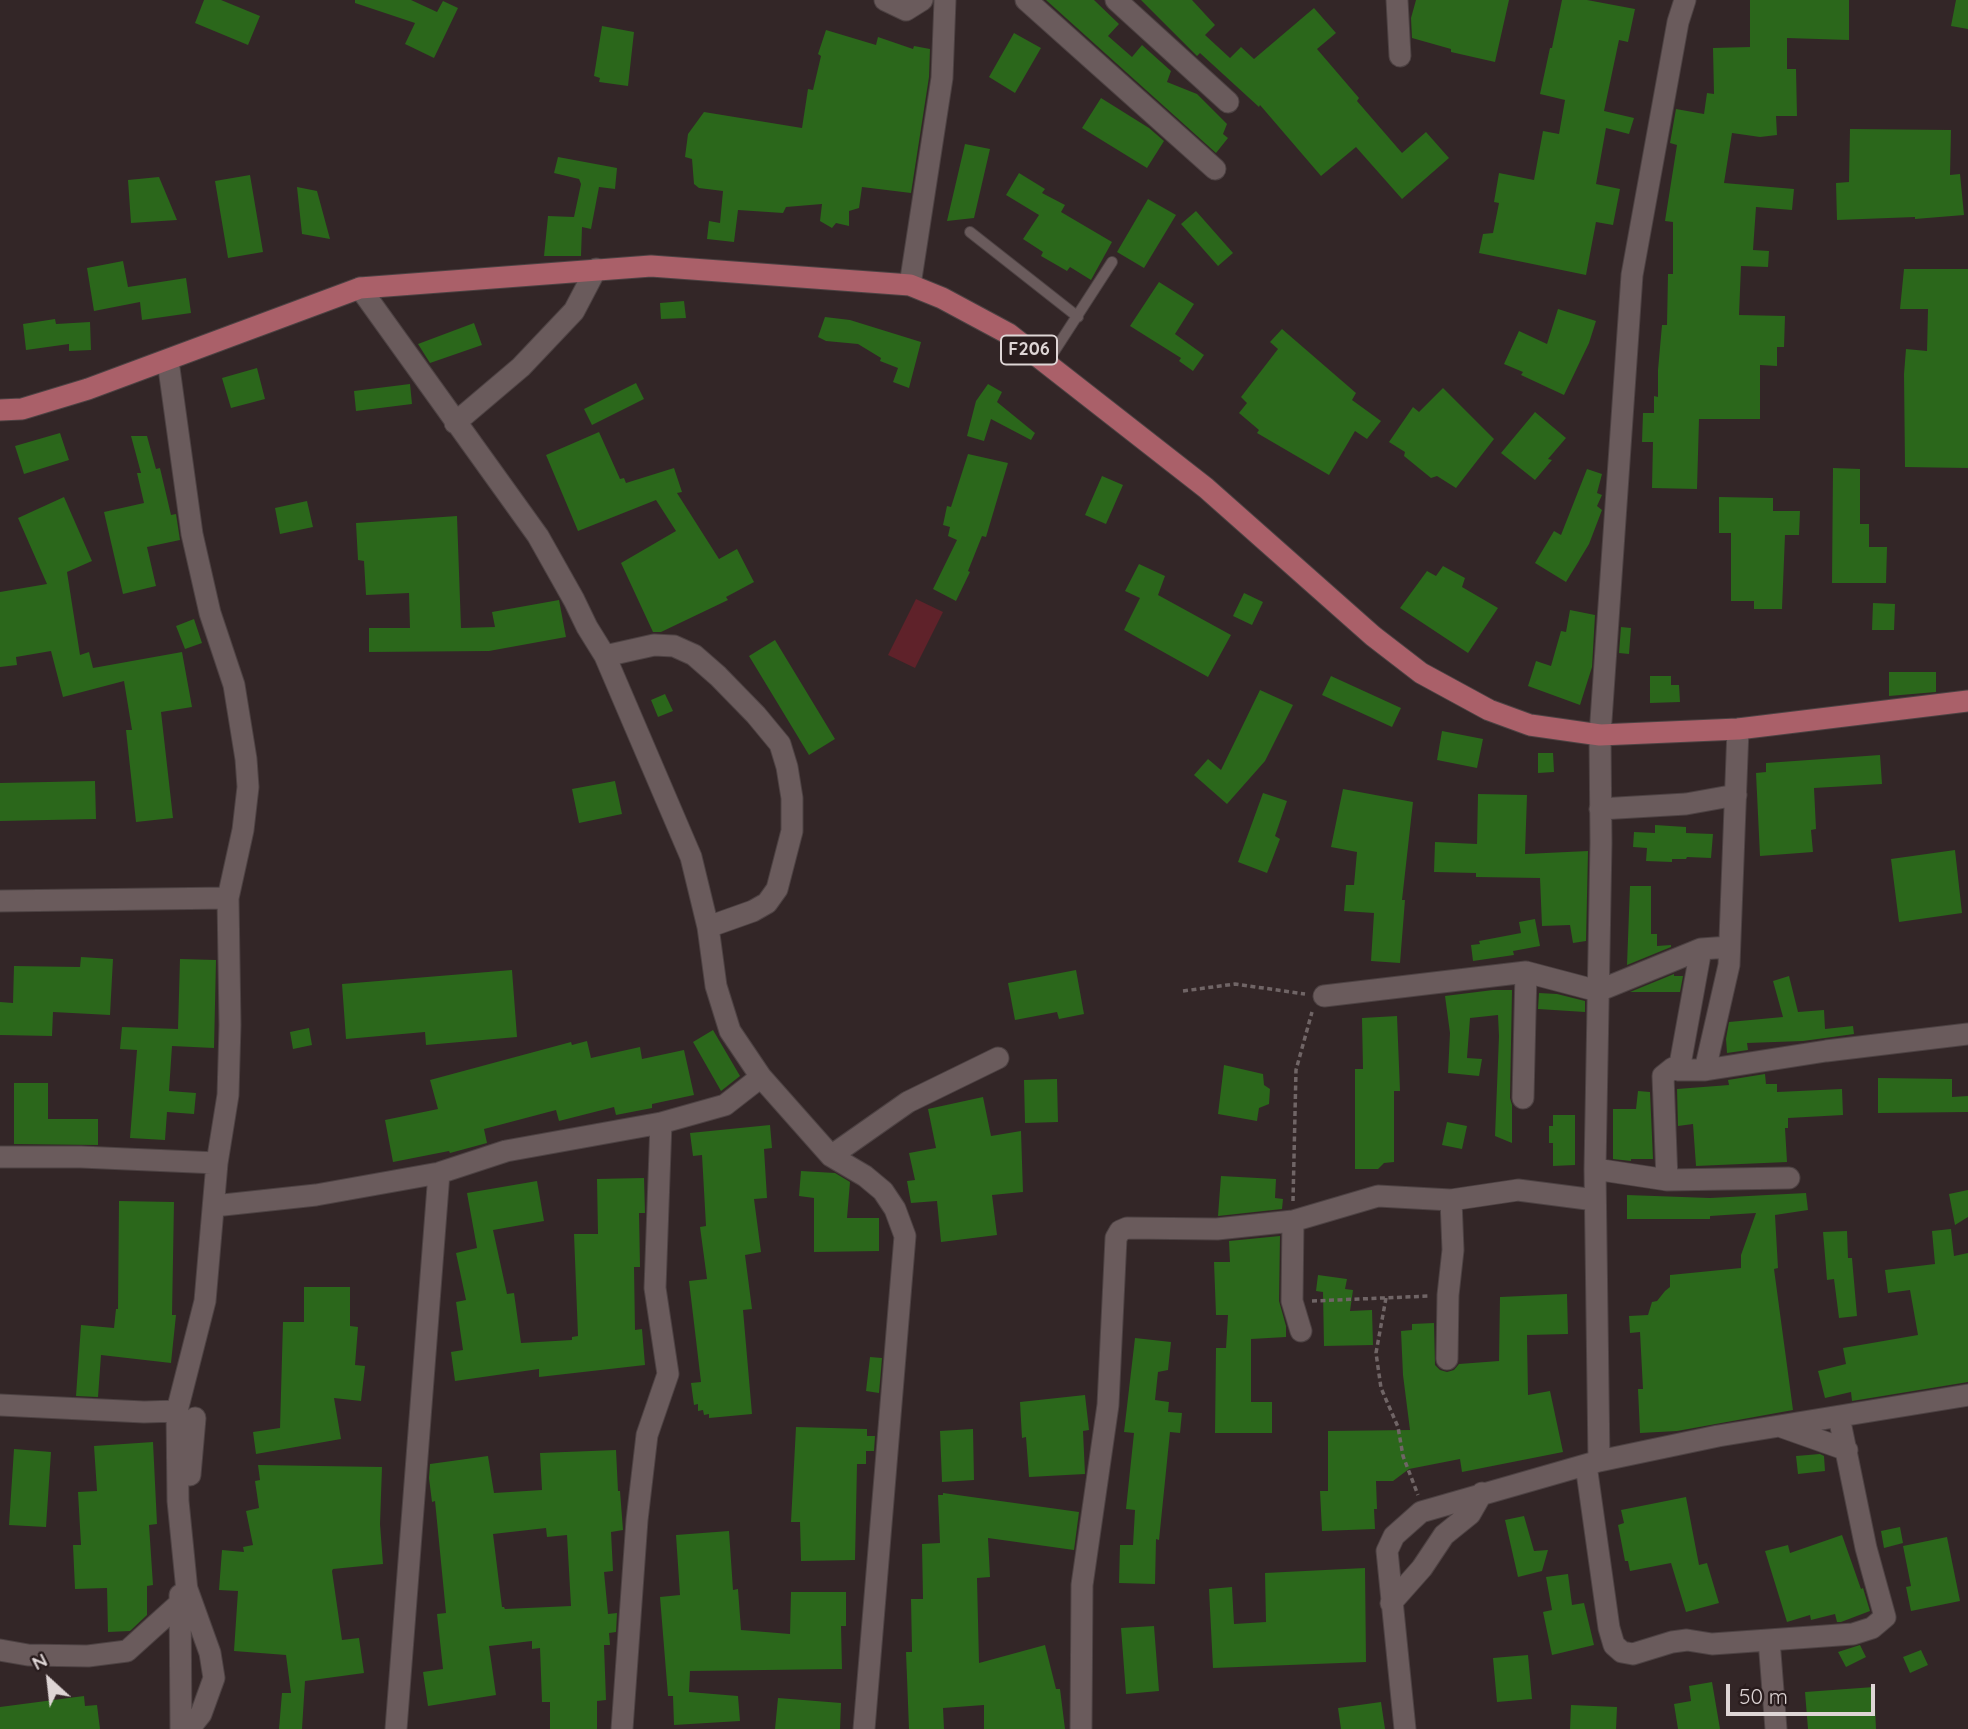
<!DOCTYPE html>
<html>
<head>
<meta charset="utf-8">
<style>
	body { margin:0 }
	#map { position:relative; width:1968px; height:1729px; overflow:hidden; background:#332627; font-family:Quicksand,sans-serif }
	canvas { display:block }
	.north { position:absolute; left:14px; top:1645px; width:70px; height:70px; -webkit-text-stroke:5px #291c1d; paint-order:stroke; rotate:333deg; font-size:19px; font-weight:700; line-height:28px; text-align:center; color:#ded5d5 }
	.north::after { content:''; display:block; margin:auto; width:24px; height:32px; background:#ded5d5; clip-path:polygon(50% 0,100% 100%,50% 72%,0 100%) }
	.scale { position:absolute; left:1726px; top:1684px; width:149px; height:32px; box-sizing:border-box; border:4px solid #ded5d5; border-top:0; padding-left:9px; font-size:21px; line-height:24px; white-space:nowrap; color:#ded5d5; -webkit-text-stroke:5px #291c1d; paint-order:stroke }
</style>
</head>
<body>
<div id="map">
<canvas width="1968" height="1729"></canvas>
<div class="north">N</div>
<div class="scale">50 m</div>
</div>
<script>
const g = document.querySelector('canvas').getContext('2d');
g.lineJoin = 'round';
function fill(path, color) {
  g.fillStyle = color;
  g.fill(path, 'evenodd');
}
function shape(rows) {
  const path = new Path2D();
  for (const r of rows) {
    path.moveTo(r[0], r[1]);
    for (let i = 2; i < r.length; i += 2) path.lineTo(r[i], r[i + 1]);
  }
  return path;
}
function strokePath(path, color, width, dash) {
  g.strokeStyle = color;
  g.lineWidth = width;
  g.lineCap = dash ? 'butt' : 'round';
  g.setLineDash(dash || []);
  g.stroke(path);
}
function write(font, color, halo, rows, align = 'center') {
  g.font = font + ' Quicksand,sans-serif';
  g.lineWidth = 7;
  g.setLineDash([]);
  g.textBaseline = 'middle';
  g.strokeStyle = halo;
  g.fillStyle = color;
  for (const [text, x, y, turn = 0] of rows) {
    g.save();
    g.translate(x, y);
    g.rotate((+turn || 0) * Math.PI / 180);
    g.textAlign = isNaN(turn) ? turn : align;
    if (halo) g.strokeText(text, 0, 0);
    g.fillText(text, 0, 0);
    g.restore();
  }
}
const green = shape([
	[916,599,943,612,915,668,888,655]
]);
const building = shape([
	[204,0,221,0,260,16,248,45,195,23],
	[355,0,411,0,437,12,443,1,458,8,434,58,405,44,415,23,355,3],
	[1046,0,1094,0,1119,24,1108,36,1132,57,1142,45,1171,71,1167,82,1197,94,1227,124,1223,134,1228,138,1216,153],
	[1141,0,1192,0,1215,25,1205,35,1230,58,1241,47,1254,59,1314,8,1336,33,1317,49,1359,98,1357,101,1402,153,1426,132,1449,158,1402,199,1356,147,1321,176,1260,105,1259,107,1200,53,1197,56],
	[1416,0,1509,0,1495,62,1451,52,1451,49,1412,38,1411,18],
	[1562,0,1587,0,1635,9,1628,42,1619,40,1604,111,1634,118,1629,134,1606,128,1596,184,1620,189,1613,225,1596,222,1586,275,1479,253,1483,234,1493,233,1499,203,1494,202,1499,173,1534,180,1543,131,1559,134,1565,100,1540,94,1550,48,1552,48],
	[1750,0,1849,0,1849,40,1787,38,1787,69,1796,69,1797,116,1776,116,1777,135,1760,137,1732,133,1724,183,1794,189,1792,210,1756,207,1753,250,1769,251,1768,267,1741,266,1739,315,1785,316,1784,347,1777,347,1777,366,1760,365,1760,419,1699,419,1697,489,1652,488,1653,442,1642,442,1643,413,1654,413,1654,396,1658,397,1658,370,1662,325,1667,325,1668,274,1673,274,1673,222,1665,221,1677,145,1670,143,1676,109,1704,114,1707,93,1714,94,1713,48,1750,47],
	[1956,0,1968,0,1968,29,1951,26],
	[602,26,634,32,628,86,599,82,600,78,594,76],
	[826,30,876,45,878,37,913,49,914,46,930,49,929,77,911,193,862,187,859,208,849,211,849,226,836,223,832,228,820,221,822,204,786,207,783,213,738,210,734,242,707,239,709,221,720,223,723,191,699,188,694,184,692,159,685,157,688,134,704,112,802,128,808,89,813,90,821,56,818,54],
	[1014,33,1041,48,1015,93,989,77],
	[1101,98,1149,128,1164,141,1147,168,1082,128],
	[1850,129,1951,130,1950,175,1960,174,1964,215,1915,219,1915,217,1837,220,1836,183,1849,182],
	[965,144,990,149,974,218,947,221],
	[558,157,617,168,615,189,599,187,591,229,582,227,581,256,544,256,548,216,574,217,581,184,579,179,554,173],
	[1019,173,1045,189,1042,193,1065,205,1061,212,1112,242,1091,280,1070,267,1067,271,1041,256,1043,252,1023,239,1039,215,1006,195],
	[250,175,263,252,228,258,215,181],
	[159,177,177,220,131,223,128,180],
	[297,187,317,191,330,239,302,234],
	[1148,199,1176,215,1144,268,1117,252],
	[1196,211,1233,253,1218,266,1181,224],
	[123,261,128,287,186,278,191,313,142,320,140,302,94,311,87,268],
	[1904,269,1968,269,1968,468,1905,467,1904,374,1906,349,1927,351,1928,309,1900,309],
	[1159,282,1194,304,1175,334,1204,355,1193,371,1179,361,1181,358,1130,326],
	[684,301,686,318,661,319,660,303],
	[1558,309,1596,321,1589,343,1564,395,1521,375,1523,372,1504,364,1519,331,1547,344],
	[825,317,850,320,921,342,909,388,893,382,898,368,880,361,881,358,858,344,826,341,818,337],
	[55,319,56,324,90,322,91,350,69,351,69,344,26,350,23,324],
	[474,323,482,345,430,363,418,344],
	[1282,329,1356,393,1352,400,1381,421,1367,439,1355,431,1329,475,1257,433,1259,430,1239,413,1247,403,1241,397,1278,349,1270,342],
	[257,368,265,399,231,408,222,378],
	[636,383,644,399,592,425,584,409],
	[410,384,412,404,356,411,354,391],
	[988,384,1002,392,997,402,1035,433,1031,440,991,419,984,441,967,436,976,401],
	[1443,388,1494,439,1456,488,1437,476,1431,478,1404,456,1405,452,1389,442,1413,407,1419,412],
	[1535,412,1566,438,1548,459,1552,460,1535,480,1501,453],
	[599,432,620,479,624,478,626,483,674,468,682,492,677,493,719,559,737,549,754,582,726,597,728,600,661,632,653,632,621,563,676,531,656,500,578,531,546,455],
	[60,433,69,460,24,474,15,446],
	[131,436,147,436,156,469,160,468,171,515,176,514,180,540,147,547,156,586,123,594,104,512,144,503,137,473,141,473],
	[968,454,1008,463,986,537,982,536,968,571,970,572,956,601,933,589,957,540,948,536,950,527,943,525,947,506,951,507],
	[1833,468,1860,469,1860,524,1869,524,1869,547,1887,547,1886,583,1832,583],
	[1587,469,1602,474,1597,493,1602,495,1597,506,1602,510,1589,544,1566,582,1535,563,1554,531,1561,535],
	[1102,476,1123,485,1106,524,1085,515],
	[64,497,92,561,67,572,80,655,89,652,93,668,182,652,192,707,161,712,173,818,136,822,126,730,132,730,124,681,63,697,51,651,16,657,17,665,0,667,0,592,47,584,18,518],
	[1719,497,1773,498,1773,511,1800,511,1799,535,1785,535,1782,609,1754,609,1754,601,1731,601,1731,533,1719,533],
	[307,501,313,527,280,534,275,508],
	[457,516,461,628,495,627,492,612,559,600,566,637,489,651,369,652,369,628,410,628,409,593,366,595,364,561,358,560,356,523],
	[1139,564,1165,576,1158,595,1231,635,1208,677,1124,630,1140,598,1125,591],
	[1443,566,1465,578,1462,587,1498,608,1468,653,1400,608,1427,571,1436,576],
	[1244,593,1263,602,1252,625,1233,616],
	[1873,603,1895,604,1894,630,1872,630],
	[1570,610,1595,615,1592,667,1580,705,1528,686,1536,661,1551,666,1561,631,1566,632],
	[194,619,202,643,185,649,176,626],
	[1621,627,1631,628,1629,654,1619,653],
	[775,640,835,739,809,755,749,656],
	[1889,672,1936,672,1936,692,1889,696],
	[1331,676,1401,708,1392,727,1322,695],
	[1650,676,1671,676,1671,685,1679,685,1680,702,1650,703],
	[1260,690,1293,705,1265,761,1227,804,1194,775,1208,759,1221,770],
	[665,694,673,711,658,717,651,700],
	[1442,731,1483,739,1477,768,1437,760],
	[1538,753,1553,753,1554,772,1538,773],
	[1880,755,1882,784,1814,788,1816,829,1811,830,1813,852,1760,856,1756,773,1766,772,1766,763],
	[95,781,96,819,0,821,0,783],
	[615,781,622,814,579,823,572,789],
	[1343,789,1413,802,1402,900,1405,900,1400,963,1371,961,1374,913,1344,911,1346,885,1354,885,1357,852,1331,847],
	[1263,793,1287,801,1275,836,1280,839,1267,873,1238,862],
	[1478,794,1527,795,1525,854,1588,851,1586,941,1573,943,1570,925,1542,926,1540,878,1476,877,1476,873,1434,872,1435,842,1477,844],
	[1655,825,1686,827,1686,833,1713,834,1711,858,1687,857,1686,859,1672,859,1672,862,1646,861,1647,848,1633,847,1634,832,1655,833],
	[1955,850,1962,913,1899,922,1891,859],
	[1630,886,1651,886,1651,934,1657,934,1657,946,1671,945,1671,947,1627,965],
	[1535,919,1540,946,1513,951,1514,955,1473,961,1471,945,1480,944,1479,941,1521,933,1519,922],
	[81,957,113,959,110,1015,53,1012,52,1036,0,1035,0,1002,13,1003,14,966,80,967],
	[180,959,216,960,214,1048,172,1046,169,1091,196,1093,194,1114,167,1112,165,1140,130,1138,137,1050,120,1049,122,1027,178,1029],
	[512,970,517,1037,426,1045,425,1032,346,1039,342,984],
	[1076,970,1084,1014,1059,1019,1057,1012,1015,1020,1008,983],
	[1674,974,1674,976,1683,976,1680,992,1630,992],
	[1789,976,1798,1012,1824,1010,1825,1029,1853,1026,1854,1034,1803,1041,1747,1043,1748,1050,1727,1053,1726,1039,1729,1022,1783,1017,1773,981],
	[1493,990,1512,990,1510,1098,1512,1105,1512,1143,1495,1136,1499,1036,1498,1015,1470,1018,1467,1058,1482,1059,1479,1076,1448,1073,1450,1033,1445,996],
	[1539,993,1557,994,1585,1001,1585,1012,1538,1009],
	[1397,1016,1400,1091,1394,1091,1394,1162,1384,1163,1378,1169,1355,1169,1355,1069,1363,1069,1362,1018],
	[309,1028,312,1045,293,1049,290,1032],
	[713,1030,740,1076,721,1091,693,1042],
	[587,1041,591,1058,640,1047,642,1059,684,1050,694,1095,652,1104,652,1108,616,1115,614,1107,559,1121,556,1110,484,1129,487,1143,450,1153,449,1151,393,1162,385,1120,438,1109,430,1080,571,1042,572,1045],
	[1224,1065,1263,1074,1264,1085,1270,1089,1269,1104,1259,1108,1257,1121,1218,1114],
	[1765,1074,1766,1084,1777,1084,1777,1092,1842,1089,1843,1115,1788,1118,1788,1128,1785,1128,1787,1162,1696,1166,1693,1124,1678,1126,1677,1089,1729,1085,1728,1080],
	[1878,1078,1952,1079,1952,1097,1968,1096,1968,1112,1878,1113],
	[1057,1079,1058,1122,1025,1123,1024,1080],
	[14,1083,48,1083,48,1119,98,1119,98,1145,14,1144],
	[1638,1091,1650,1092,1653,1159,1631,1159,1631,1161,1613,1159,1613,1109,1636,1109],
	[983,1097,991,1136,1021,1131,1023,1192,992,1195,997,1235,941,1242,937,1201,911,1203,907,1181,915,1180,909,1153,936,1148,928,1109],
	[1553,1115,1575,1115,1575,1165,1553,1166,1553,1143,1549,1143,1549,1126,1553,1126],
	[1447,1122,1467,1126,1462,1149,1442,1145],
	[770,1125,772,1148,764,1149,767,1198,754,1199,761,1252,745,1255,752,1309,743,1310,752,1414,709,1418,709,1414,704,1415,703,1410,698,1411,698,1404,694,1405,691,1383,701,1382,689,1281,707,1279,700,1227,706,1226,702,1155,693,1156,690,1133],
	[801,1171,835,1173,850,1182,847,1218,879,1218,879,1251,814,1252,814,1198,799,1196],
	[1221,1176,1276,1179,1275,1198,1283,1199,1282,1209,1218,1216],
	[644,1178,645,1213,639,1213,640,1267,634,1267,635,1330,642,1329,645,1365,539,1377,539,1369,455,1381,451,1352,463,1350,456,1302,466,1300,456,1253,477,1248,467,1193,537,1181,544,1221,493,1230,507,1294,514,1293,521,1343,572,1340,572,1337,578,1336,574,1234,598,1234,597,1179],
	[1968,1190,1968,1217,1955,1225,1949,1194],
	[1806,1193,1808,1210,1775,1215,1778,1268,1774,1269,1793,1410,1677,1431,1640,1433,1638,1389,1643,1389,1640,1332,1630,1333,1629,1316,1648,1315,1652,1302,1657,1301,1665,1291,1670,1287,1670,1275,1741,1268,1741,1255,1756,1213,1710,1216,1710,1219,1627,1219,1627,1195,1710,1198],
	[119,1201,174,1202,172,1315,176,1315,171,1363,101,1355,98,1397,76,1396,81,1325,114,1328,116,1309,118,1309],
	[1951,1229,1954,1256,1968,1253,1968,1382,1852,1401,1851,1392,1825,1398,1818,1371,1846,1364,1843,1348,1918,1335,1910,1290,1888,1293,1885,1270,1935,1264,1932,1231],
	[1847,1231,1848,1258,1852,1258,1857,1316,1839,1318,1834,1279,1827,1280,1823,1232],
	[1280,1236,1279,1301,1286,1326,1286,1337,1251,1339,1251,1402,1272,1402,1272,1433,1215,1433,1216,1348,1226,1348,1228,1315,1216,1315,1214,1262,1230,1262,1229,1241],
	[1318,1275,1347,1279,1345,1289,1353,1290,1350,1311,1372,1310,1373,1345,1324,1346,1323,1292,1316,1291],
	[304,1287,350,1287,350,1326,358,1327,355,1365,365,1366,361,1401,334,1398,341,1439,256,1454,253,1432,280,1428,283,1322,304,1322],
	[1567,1294,1568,1334,1527,1335,1528,1395,1550,1391,1563,1452,1462,1472,1460,1459,1409,1469,1393,1481,1376,1481,1377,1509,1374,1509,1375,1529,1322,1531,1320,1491,1328,1491,1328,1431,1410,1430,1403,1375,1401,1331,1412,1330,1412,1324,1434,1323,1435,1365,1440,1370,1447,1372,1454,1370,1459,1364,1499,1361,1500,1297],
	[1135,1338,1171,1342,1168,1370,1158,1372,1155,1400,1169,1402,1168,1412,1182,1413,1180,1433,1170,1432,1159,1540,1156,1539,1155,1584,1119,1583,1120,1545,1133,1545,1135,1510,1126,1509,1134,1433,1124,1432],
	[870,1357,882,1358,879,1393,866,1391],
	[1085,1395,1089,1430,1083,1431,1085,1474,1029,1477,1026,1437,1022,1438,1020,1402],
	[796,1427,867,1429,867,1436,875,1436,874,1451,866,1451,866,1464,857,1464,855,1560,801,1561,800,1522,791,1522],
	[973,1429,974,1480,942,1482,940,1431],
	[153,1442,157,1524,149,1525,153,1585,147,1586,147,1615,130,1631,108,1632,107,1588,75,1589,73,1545,81,1545,78,1492,97,1491,94,1446],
	[14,1449,51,1452,46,1527,9,1525],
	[616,1450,618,1491,620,1491,623,1530,611,1532,613,1571,604,1572,608,1614,617,1613,616,1632,609,1633,610,1645,604,1645,606,1700,597,1701,597,1729,550,1729,550,1702,542,1702,540,1648,532,1649,532,1641,489,1646,496,1695,428,1706,423,1672,443,1669,437,1614,446,1613,435,1501,432,1502,429,1478,430,1464,488,1456,494,1493,542,1490,540,1453],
	[546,1528,547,1537,567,1535,571,1606,505,1609,504,1607,502,1607,493,1534],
	[1820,1454,1824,1456,1825,1471,1798,1474,1796,1456],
	[258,1465,382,1467,380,1524,383,1564,333,1569,332,1571,342,1640,359,1638,364,1673,305,1681,302,1729,279,1729,282,1693,291,1693,286,1655,234,1651,238,1591,219,1590,222,1550,244,1552,243,1547,253,1545,246,1511,259,1508,255,1481,260,1480],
	[943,1493,1079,1512,1074,1550,988,1538,990,1577,977,1578,979,1663,1045,1645,1056,1689,1060,1689,1065,1729,984,1729,984,1705,943,1708,944,1729,909,1729,906,1652,912,1652,911,1599,923,1599,922,1544,940,1543,938,1495,943,1495],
	[1686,1497,1699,1565,1707,1563,1719,1603,1686,1612,1671,1563,1630,1571,1628,1561,1625,1561,1618,1525,1624,1523,1621,1510],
	[1524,1516,1534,1551,1548,1550,1542,1571,1518,1577,1505,1520],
	[1900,1527,1903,1543,1884,1548,1881,1531],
	[729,1531,733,1590,738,1589,741,1630,790,1634,791,1592,846,1592,846,1626,841,1626,842,1669,690,1671,689,1692,738,1696,740,1721,674,1725,673,1696,668,1696,660,1597,680,1595,676,1535],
	[1842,1535,1861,1589,1863,1588,1870,1611,1841,1622,1837,1622,1835,1614,1811,1620,1810,1615,1787,1622,1765,1551,1788,1545,1790,1553],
	[1947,1537,1960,1601,1911,1611,1906,1587,1911,1586,1903,1546],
	[1365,1568,1366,1662,1213,1668,1209,1589,1232,1587,1234,1624,1266,1622,1265,1573],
	[1568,1574,1572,1605,1584,1603,1594,1645,1552,1655,1543,1612,1552,1610,1546,1577],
	[1154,1626,1159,1691,1126,1694,1121,1628],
	[1860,1645,1866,1657,1846,1667,1838,1652],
	[1921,1650,1928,1665,1910,1673,1903,1657],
	[1528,1655,1532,1699,1497,1702,1493,1658],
	[1712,1682,1720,1729,1678,1729,1674,1704,1691,1701,1689,1686],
	[1874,1687,1876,1729,1808,1729,1805,1692],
	[84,1696,85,1706,97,1705,100,1729,0,1729,0,1707],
	[778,1698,841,1703,840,1729,775,1729],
	[1381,1702,1385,1729,1341,1729,1338,1708],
	[1571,1705,1617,1707,1616,1729,1570,1729]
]);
const path = shape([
	[1183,991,1235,984,1305,994],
	[1293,1201,1296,1070,1312,1012],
	[1386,1298,1376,1353,1381,1388,1398,1427,1403,1456,1418,1495],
	[1312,1301,1430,1296]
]);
const lane = shape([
	[970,232,1078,317],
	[1046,364,1112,262]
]);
const street = shape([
	[885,0,906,10,922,0],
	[1026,0,1215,169],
	[1116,0,1228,102],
	[1397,0,1400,56],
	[910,285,942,78,945,0],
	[360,288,538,536,574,600,587,627,605,656,691,857,708,927,716,986,730,1031,761,1077,831,1156,865,1176,883,1191,895,1209,905,1236,864,1729],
	[455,423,521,367,574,311,596,269],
	[605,656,654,645,674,646,694,655,718,676,756,715,780,744,787,767,792,798,792,831,777,889,767,903,753,911,708,927],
	[1600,809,1686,804,1736,795],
	[0,901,228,898],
	[1324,996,1526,972,1598,991,1701,949,1729,947],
	[1679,1070,1701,949],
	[1705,1070,1729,965,1738,729],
	[1523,1098,1526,972],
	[831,1156,908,1102,998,1058],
	[0,1157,81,1157,217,1163],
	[1595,1169,1667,1180,1789,1178],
	[1667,1180,1663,1076,1673,1068,1679,1070,1705,1070,1826,1051,1968,1034],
	[214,1206,316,1195,439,1173,506,1151,661,1123,725,1105,761,1077],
	[1293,1221,1292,1301,1301,1331],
	[1447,1359,1448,1295,1453,1250,1451,1200],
	[0,1405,144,1412,177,1411],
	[1782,1427,1847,1450],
	[1599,1461,1595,1169,1601,843,1600,735,1632,275,1678,22,1685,0],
	[1586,1465,1609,1628,1614,1645,1622,1652,1633,1654,1672,1642,1687,1640,1712,1644,1853,1634,1872,1628,1885,1617,1866,1548,1839,1417],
	[190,1475,195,1418],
	[187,1589,210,1653,214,1678,201,1714,189,1729],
	[180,1595,181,1729],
	[1391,1603,1422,1568,1444,1535,1470,1514,1482,1493],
	[1769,1640,1776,1729],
	[0,1650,28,1655,88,1656,127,1651,179,1604,188,1601,178,1501,177,1411,205,1301,217,1163,228,1095,230,1025,228,898,243,830,248,787,246,759,234,685,210,613,192,534,168,361],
	[396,1729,439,1173],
	[622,1729,637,1520,647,1435,668,1374,655,1288,661,1123],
	[1081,1729,1082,1585,1108,1405,1116,1238,1120,1231,1127,1228,1217,1229,1293,1221,1378,1196,1451,1200,1518,1190,1595,1200],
	[1405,1729,1387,1551,1394,1536,1421,1512,1599,1461,1718,1436,1968,1395]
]);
const primary = shape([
	[0,410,22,409,88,389,360,288,651,266,910,285,942,298,1009,334,1206,488,1373,636,1421,673,1489,710,1530,725,1600,735,1738,729,1968,701]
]);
const shields = [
	[1029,350,56]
];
const shieldNames = [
	["F206",1029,350]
];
fill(green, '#5f222a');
fill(building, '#2b671b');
strokePath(lane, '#4d4243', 12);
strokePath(street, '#4d4243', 23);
strokePath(primary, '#4d4243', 23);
strokePath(path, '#706566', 3.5, [5, 3.5]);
strokePath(lane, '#6a5b5c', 10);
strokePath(street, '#6a5b5c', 21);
strokePath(primary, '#aa6069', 21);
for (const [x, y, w] of shields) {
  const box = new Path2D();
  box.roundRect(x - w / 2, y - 14.5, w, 29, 5);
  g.fillStyle = '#291c1d';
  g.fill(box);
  strokePath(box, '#ded5d5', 2);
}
write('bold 18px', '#ded5d5', null, shieldNames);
</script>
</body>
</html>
